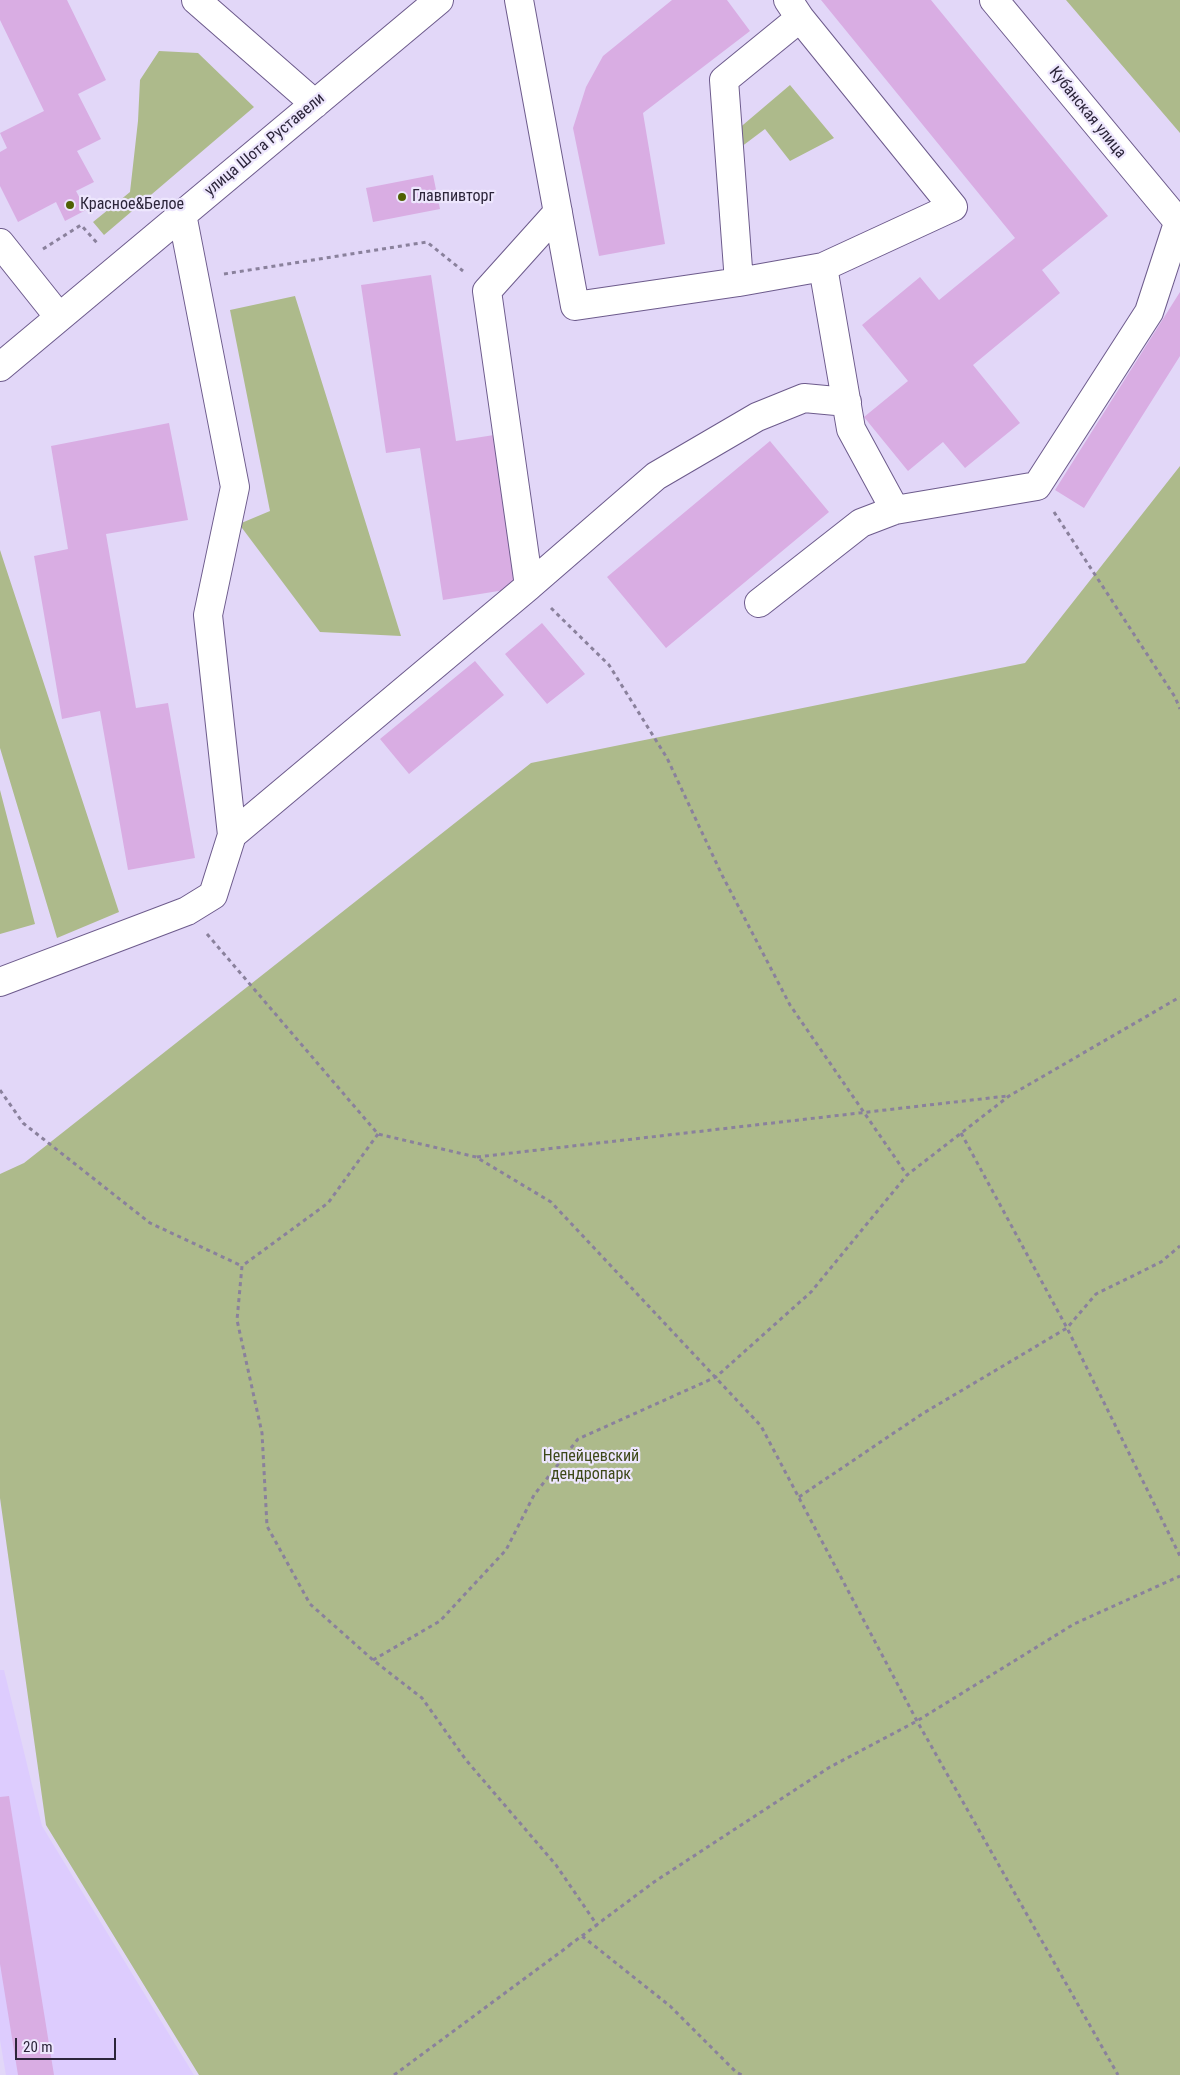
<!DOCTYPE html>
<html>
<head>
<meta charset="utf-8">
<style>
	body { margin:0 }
	#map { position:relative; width:1180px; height:2075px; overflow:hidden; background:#e2d7f8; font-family:"Roboto Condensed",sans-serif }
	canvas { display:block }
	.scale { position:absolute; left:15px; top:2038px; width:101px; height:22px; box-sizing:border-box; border:2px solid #2c253a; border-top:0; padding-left:6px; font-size:15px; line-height:18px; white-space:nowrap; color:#2c253a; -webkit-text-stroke:4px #ede6fd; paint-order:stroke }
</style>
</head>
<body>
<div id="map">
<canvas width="1180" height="2075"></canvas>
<div class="scale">20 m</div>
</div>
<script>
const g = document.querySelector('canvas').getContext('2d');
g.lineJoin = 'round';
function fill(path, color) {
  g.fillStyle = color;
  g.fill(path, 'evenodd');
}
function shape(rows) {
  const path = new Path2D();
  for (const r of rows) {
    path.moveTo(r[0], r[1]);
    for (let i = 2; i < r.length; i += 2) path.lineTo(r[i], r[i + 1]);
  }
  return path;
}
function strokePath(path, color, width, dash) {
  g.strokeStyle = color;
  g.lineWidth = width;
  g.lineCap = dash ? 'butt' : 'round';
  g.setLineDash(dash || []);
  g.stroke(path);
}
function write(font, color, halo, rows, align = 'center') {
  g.font = font + ' "Roboto Condensed",sans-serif';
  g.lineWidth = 4.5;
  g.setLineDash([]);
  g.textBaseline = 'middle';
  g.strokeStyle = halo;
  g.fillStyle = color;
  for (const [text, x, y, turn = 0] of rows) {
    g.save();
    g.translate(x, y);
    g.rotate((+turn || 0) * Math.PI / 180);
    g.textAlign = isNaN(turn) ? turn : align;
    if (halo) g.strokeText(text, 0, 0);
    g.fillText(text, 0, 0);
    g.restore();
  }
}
const built = shape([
	[0,1670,4,1670,42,1826,194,2075,6,2075,0,2040]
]);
const green = shape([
	[1066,0,1180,0,1180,133],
	[159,51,198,53,254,107,104,235,93,222,130,192,138,121,140,80],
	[790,85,834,138,790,161,765,129,741,147,737,130],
	[295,296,401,636,320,632,239,524,270,511,230,310],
	[1180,466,1180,2075,199,2075,46,1825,0,1498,0,1174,24,1163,531,763,1025,663],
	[0,550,119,912,57,938,0,748],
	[0,790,35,924,0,934]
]);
const building = shape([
	[0,0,67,0,106,80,78,94,101,139,77,151,94,182,76,191,86,210,65,221,56,202,18,222,0,186,0,152,7,148,0,133,44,111,0,20],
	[672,0,727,0,750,31,643,113,665,244,599,256,573,128,586,87,603,56],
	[821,0,931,0,1108,216,1042,270,1060,293,973,365,1020,423,965,468,943,442,908,471,864,417,908,381,862,325,920,277,939,300,1015,238],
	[433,175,440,209,373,222,366,188],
	[431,275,456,441,494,435,517,588,443,600,420,448,386,453,361,285],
	[1180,292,1180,356,1084,508,1055,490],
	[169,423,188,520,106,534,136,708,168,703,195,858,128,870,100,711,62,719,34,556,68,549,51,446],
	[770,441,829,512,666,648,607,577],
	[542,623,585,674,547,704,505,654],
	[475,661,504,695,409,774,380,739],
	[9,1796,54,2075,18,2075,0,1964,0,1797]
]);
const path = shape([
	[43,249,81,225,99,245],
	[224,274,427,242,463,271],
	[1054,512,1175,697,1180,709],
	[551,608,609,665,667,758,722,875,790,1005,907,1175],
	[207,934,378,1134,476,1157,551,1202,761,1426,917,1721,1118,2075],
	[0,1090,23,1123,150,1223,242,1266],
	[961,1133,1067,1328,1180,1556],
	[378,1134,328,1203,242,1266,237,1320,262,1433,267,1526,310,1604,373,1660,422,1698,466,1760,556,1865,597,1925,568,1946],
	[477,1157,1007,1096],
	[799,1497,922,1414,1067,1328,1096,1294,1161,1262,1180,1246],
	[373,1660,440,1621,506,1550,534,1495,578,1439,716,1377,811,1292,907,1175,1009,1096,1180,997],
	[595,1926,654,1882,830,1767,917,1721,1074,1624,1180,1576],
	[582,1936,670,2006,736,2072,742,2075],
	[394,2075,570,1945]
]);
const minor = shape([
	[196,0,315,104],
	[519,0,575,306,739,282,823,267,953,207,800,18,788,0],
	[994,0,1180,224],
	[558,212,487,291,529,586,656,476,757,417,804,398,847,402],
	[0,243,59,317],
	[823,267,851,429,895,510],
	[739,282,724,80,800,18],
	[0,367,439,0],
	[759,603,861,523,895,510,1037,486,1149,312,1178,223],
	[232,835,529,586],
	[0,982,187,911,213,895,232,835,208,615,235,487,182,214]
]);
const markers = [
	[402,197,5,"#506003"],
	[70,205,5,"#506003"]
];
const streetNames = [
	["Кубанская улица",1087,113,51],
	["улица Шота Руставели",265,145,-40]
];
const poiNames = [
	["Главпивторг",412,197],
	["Красное&Белое",80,205]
];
const parkNames = [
	["Непейцевский",591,1457],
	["дендропарк",591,1475]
];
fill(built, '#ddccfe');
fill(green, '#adba8b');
fill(building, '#d9ade3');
strokePath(minor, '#6d5b8c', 30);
strokePath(path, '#8a819c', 3, [4, 4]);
strokePath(minor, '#fff', 28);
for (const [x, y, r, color] of markers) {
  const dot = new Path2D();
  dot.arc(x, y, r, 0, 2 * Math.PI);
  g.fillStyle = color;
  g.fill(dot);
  strokePath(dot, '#ede6fd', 2);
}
write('16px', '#2c253a', '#ede6fd', streetNames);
write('16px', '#2c253a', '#ede6fd', poiNames, 'left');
write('16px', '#3d4818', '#ede6fd', parkNames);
</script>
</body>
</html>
